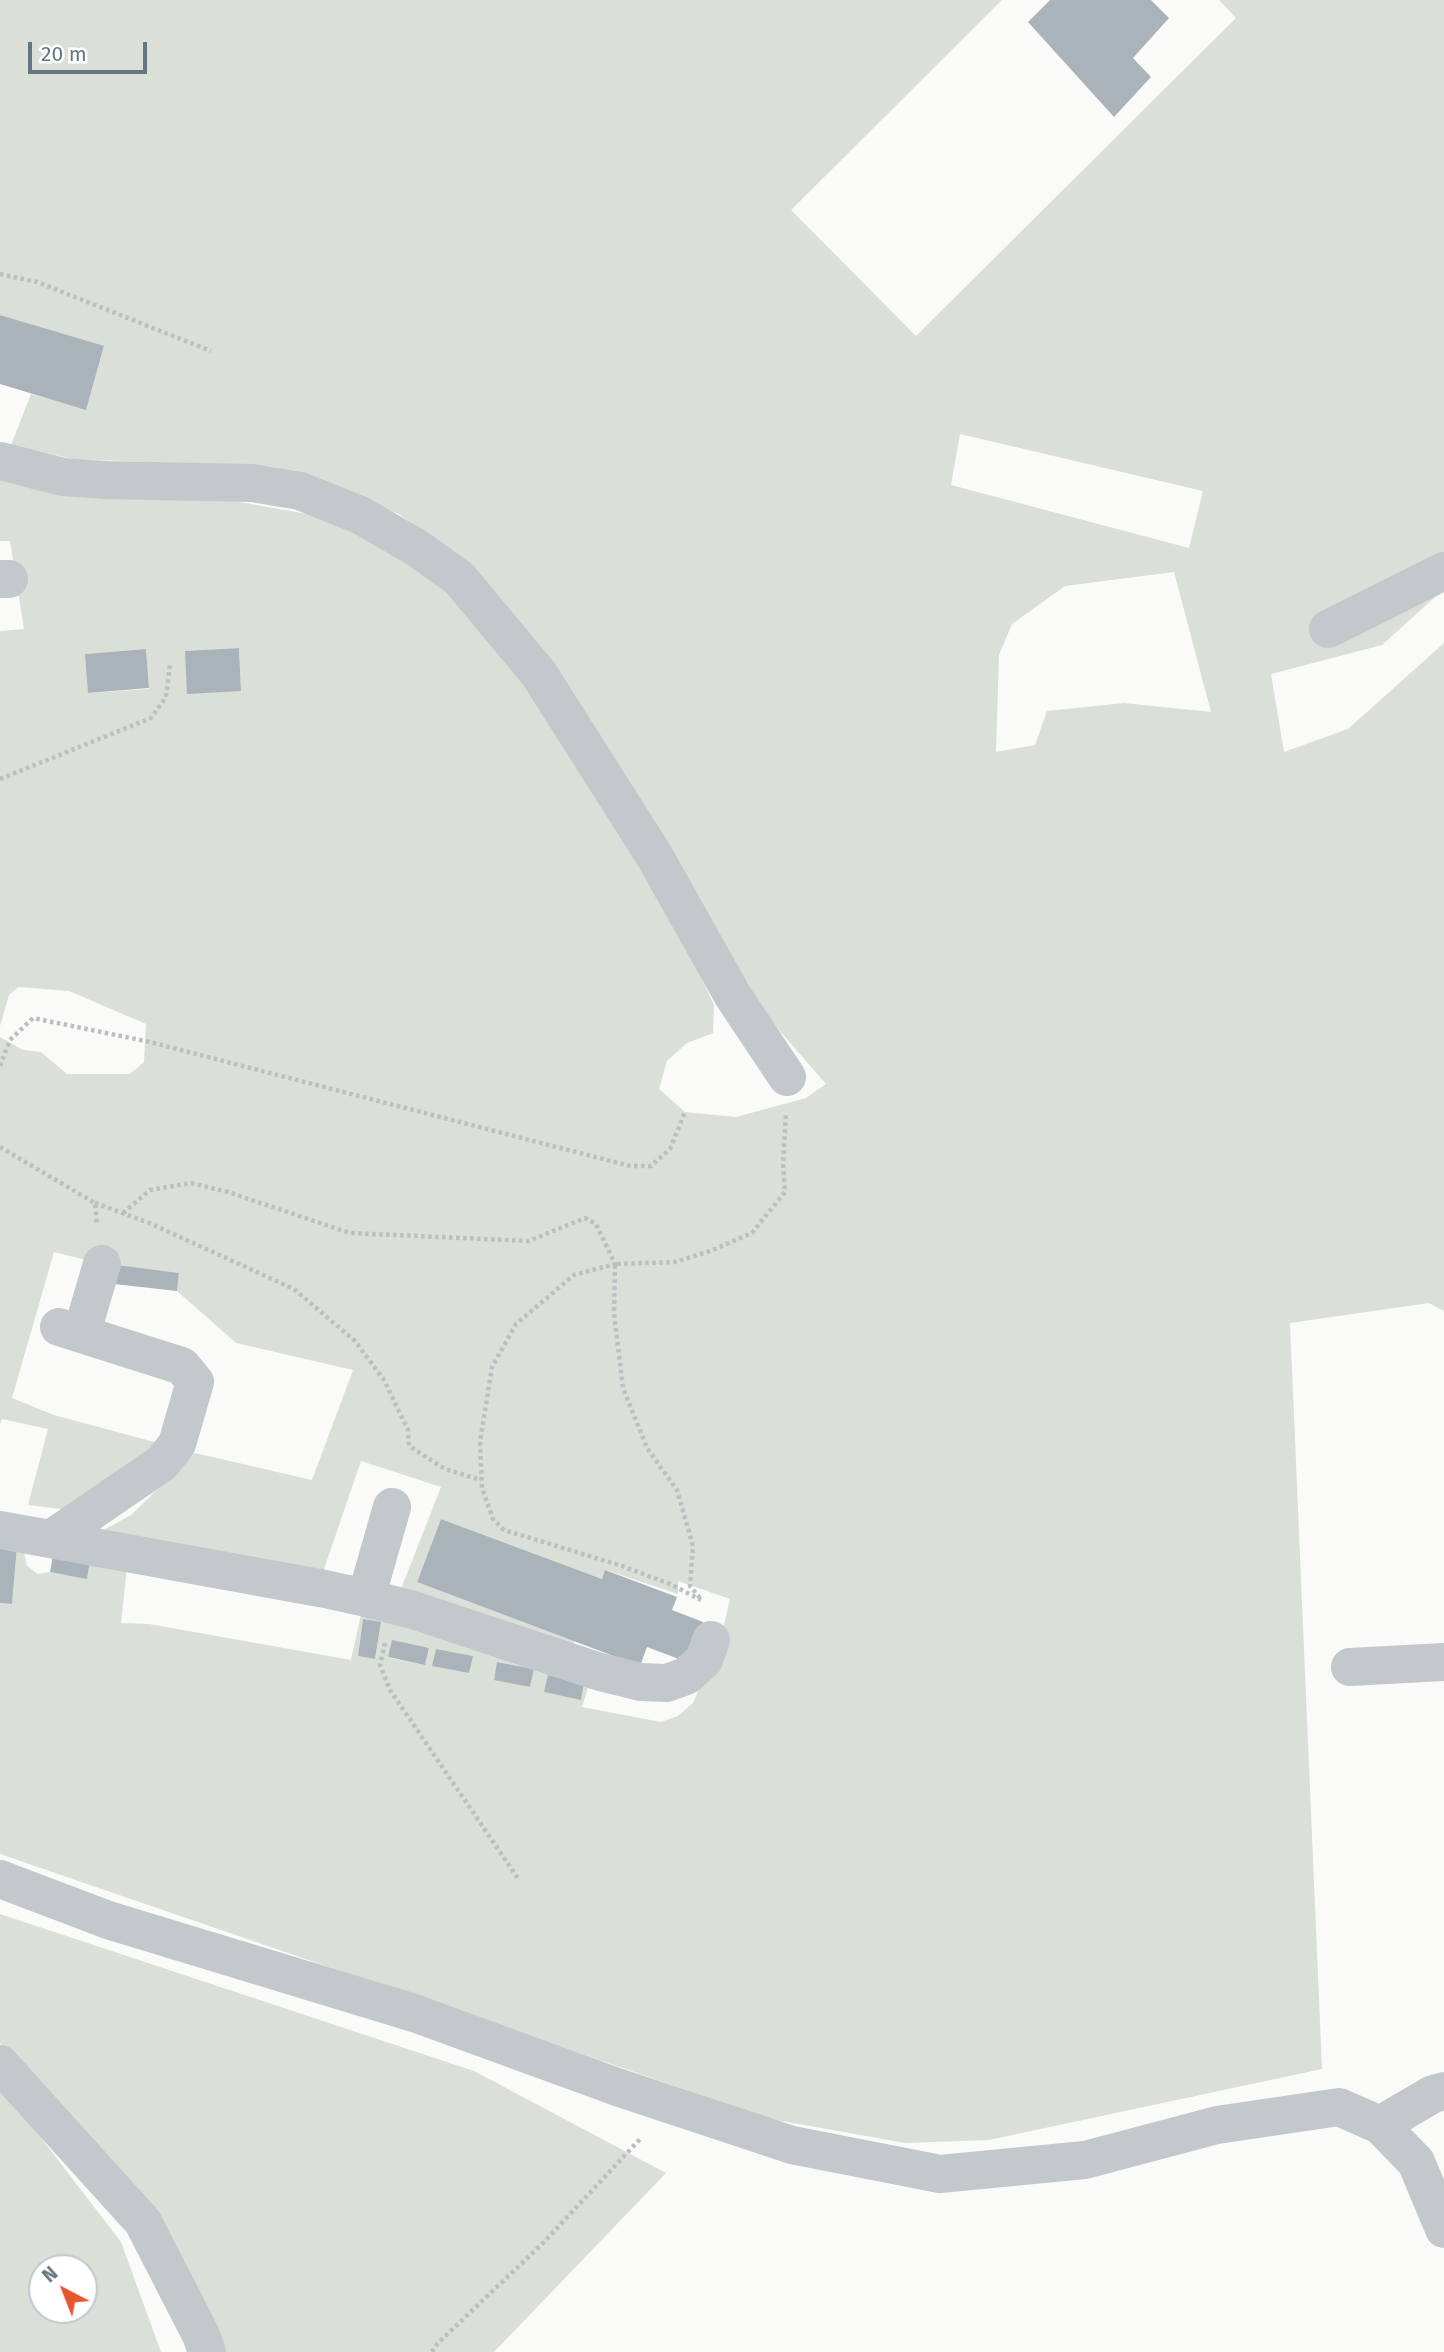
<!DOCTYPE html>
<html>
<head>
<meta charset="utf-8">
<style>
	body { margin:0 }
	#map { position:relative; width:1444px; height:2352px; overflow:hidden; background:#fafaf8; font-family:"Fira Sans",sans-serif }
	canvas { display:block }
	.north { position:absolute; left:28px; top:2254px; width:70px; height:70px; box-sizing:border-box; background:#fff; border:2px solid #c1c8cd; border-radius:50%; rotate:318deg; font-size:19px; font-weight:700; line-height:28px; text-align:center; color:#657683 }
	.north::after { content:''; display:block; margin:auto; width:24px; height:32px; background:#e4572e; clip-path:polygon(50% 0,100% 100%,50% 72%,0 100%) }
	.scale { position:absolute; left:28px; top:42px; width:119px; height:32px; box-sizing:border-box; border:4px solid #657683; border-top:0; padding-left:9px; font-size:21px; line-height:24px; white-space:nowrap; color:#657683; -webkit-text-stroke:5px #fff; paint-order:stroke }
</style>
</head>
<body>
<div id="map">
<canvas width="1444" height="2352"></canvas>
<div class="north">N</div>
<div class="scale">20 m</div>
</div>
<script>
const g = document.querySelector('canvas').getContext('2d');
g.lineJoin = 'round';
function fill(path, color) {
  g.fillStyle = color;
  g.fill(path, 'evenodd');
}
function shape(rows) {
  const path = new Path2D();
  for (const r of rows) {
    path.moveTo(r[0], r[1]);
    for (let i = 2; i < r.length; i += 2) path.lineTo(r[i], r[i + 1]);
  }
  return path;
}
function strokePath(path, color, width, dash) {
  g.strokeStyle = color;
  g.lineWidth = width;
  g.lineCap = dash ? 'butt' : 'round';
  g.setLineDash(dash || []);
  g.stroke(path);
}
const green = shape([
	[0,0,1002,0,791,210,916,336,1236,18,1219,0,1444,0,1444,589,1382,645,1271,674,1284,752,1348,729,1444,643,1444,1311,1429,1303,1290,1323,1322,2069,989,2140,905,2143,771,2119,0,1854,0,1603,12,1604,17,1547,23,1548,27,1566,38,1574,50,1572,87,1578,90,1561,127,1568,121,1623,149,1624,351,1660,362,1610,591,1678,582,1707,661,1722,678,1716,693,1703,720,1642,730,1599,678,1581,678,1594,606,1570,602,1579,441,1519,417,1582,574,1641,571,1654,399,1594,441,1487,361,1461,322,1575,98,1533,131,1515,195,1453,312,1480,353,1370,236,1343,177,1291,179,1273,102,1264,54,1252,12,1398,54,1415,158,1443,69,1510,28,1505,48,1429,2,1419,0,1424,0,1037,23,1050,41,1052,67,1074,130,1074,144,1062,146,1024,69,991,18,987,9,995,0,1026,0,631,24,629,10,541,0,541,0,472,90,498,234,501,313,515,378,538,447,583,527,681,671,914,714,1005,713,1033,687,1043,667,1061,659,1089,685,1112,736,1117,806,1098,826,1084,772,1022,457,557,399,514,274,467,73,459,11,445,31,394,86,409,104,347,0,315],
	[960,434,1203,491,1189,548,951,485],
	[1174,572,1211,712,1124,703,1047,711,1035,745,996,752,999,655,1012,624,1065,586],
	[239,648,241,691,185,651],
	[146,649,149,689,88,693,86,654],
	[363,1620,381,1622,375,1659,358,1656],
	[393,1641,429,1648,425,1665,389,1658],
	[436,1649,472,1656,469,1673,433,1666],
	[498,1662,534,1669,530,1687,494,1679],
	[548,1675,584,1682,580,1699,545,1692],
	[0,1914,474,2071,666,2173,494,2352,216,2352,131,2197,0,2043],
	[0,2088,22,2113,121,2242,161,2352,0,2352],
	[42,2268,84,2268,84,2310,42,2310]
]);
const building = shape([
	[1050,0,1151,0,1169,18,1133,58,1151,77,1114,117,1028,22],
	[0,315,104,346,86,410,0,384],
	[239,648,241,691,187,694,185,651],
	[146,649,149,688,88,693,85,654],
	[116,1265,179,1273,177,1291,114,1284],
	[441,1519,602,1579,605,1570,677,1597,672,1610,703,1622,687,1662,647,1647,640,1666,417,1582],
	[0,1545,17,1547,12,1604,0,1603],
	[53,1555,90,1561,87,1579,50,1572],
	[363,1619,381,1622,375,1659,358,1656],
	[392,1640,429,1648,425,1665,388,1657],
	[436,1649,473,1656,469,1673,432,1666],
	[497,1662,534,1669,530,1687,494,1680],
	[548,1675,584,1682,581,1700,544,1692]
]);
const path = shape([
	[0,274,37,282,211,351],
	[0,779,151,718,166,697,170,665],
	[0,1066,10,1040,33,1018,150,1042,630,1166,651,1166,670,1149,685,1112],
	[0,1147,95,1203,97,1225],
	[95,1203,147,1222,294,1289,355,1341,384,1380,408,1430,409,1446,445,1469,481,1480],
	[123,1213,150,1190,191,1183,228,1192,350,1233,529,1241,585,1218,596,1224,615,1264,574,1275,516,1324,492,1367,480,1442,482,1488,493,1519,504,1530,622,1566,670,1584,701,1600],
	[700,1598,690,1586,693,1546,677,1490,647,1448,623,1388,614,1314,615,1264,675,1262,710,1251,752,1233,785,1192,783,1163,786,1114],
	[385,1643,380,1665,390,1690,519,1880],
	[432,2352,437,2344,542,2244,642,2137]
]);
const minor = shape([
	[0,461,63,477,105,480,252,483,300,491,360,515,417,548,459,578,539,674,655,857,733,996,787,1077],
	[0,579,9,579],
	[1328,629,1444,571],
	[82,1332,102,1264],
	[0,1530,325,1589,366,1598,413,1610,600,1672,641,1682,667,1683,686,1676,704,1660,711,1640],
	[51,1539,162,1463,177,1444,195,1382,182,1366,59,1327],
	[366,1598,392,1507],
	[1350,1667,1444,1662],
	[0,1879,108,1920,414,2013,617,2087,792,2145,940,2174,1085,2160,1217,2125,1339,2107,1380,2125,1416,2162,1444,2229],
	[0,2064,143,2222,201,2335,207,2352],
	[1380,2125,1433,2094,1444,2091]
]);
fill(green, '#dadfd7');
fill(building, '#aab3b9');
strokePath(path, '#bbbfc2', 4.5, [3.5, 3.5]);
strokePath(minor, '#c3c8cc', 38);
</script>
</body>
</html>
